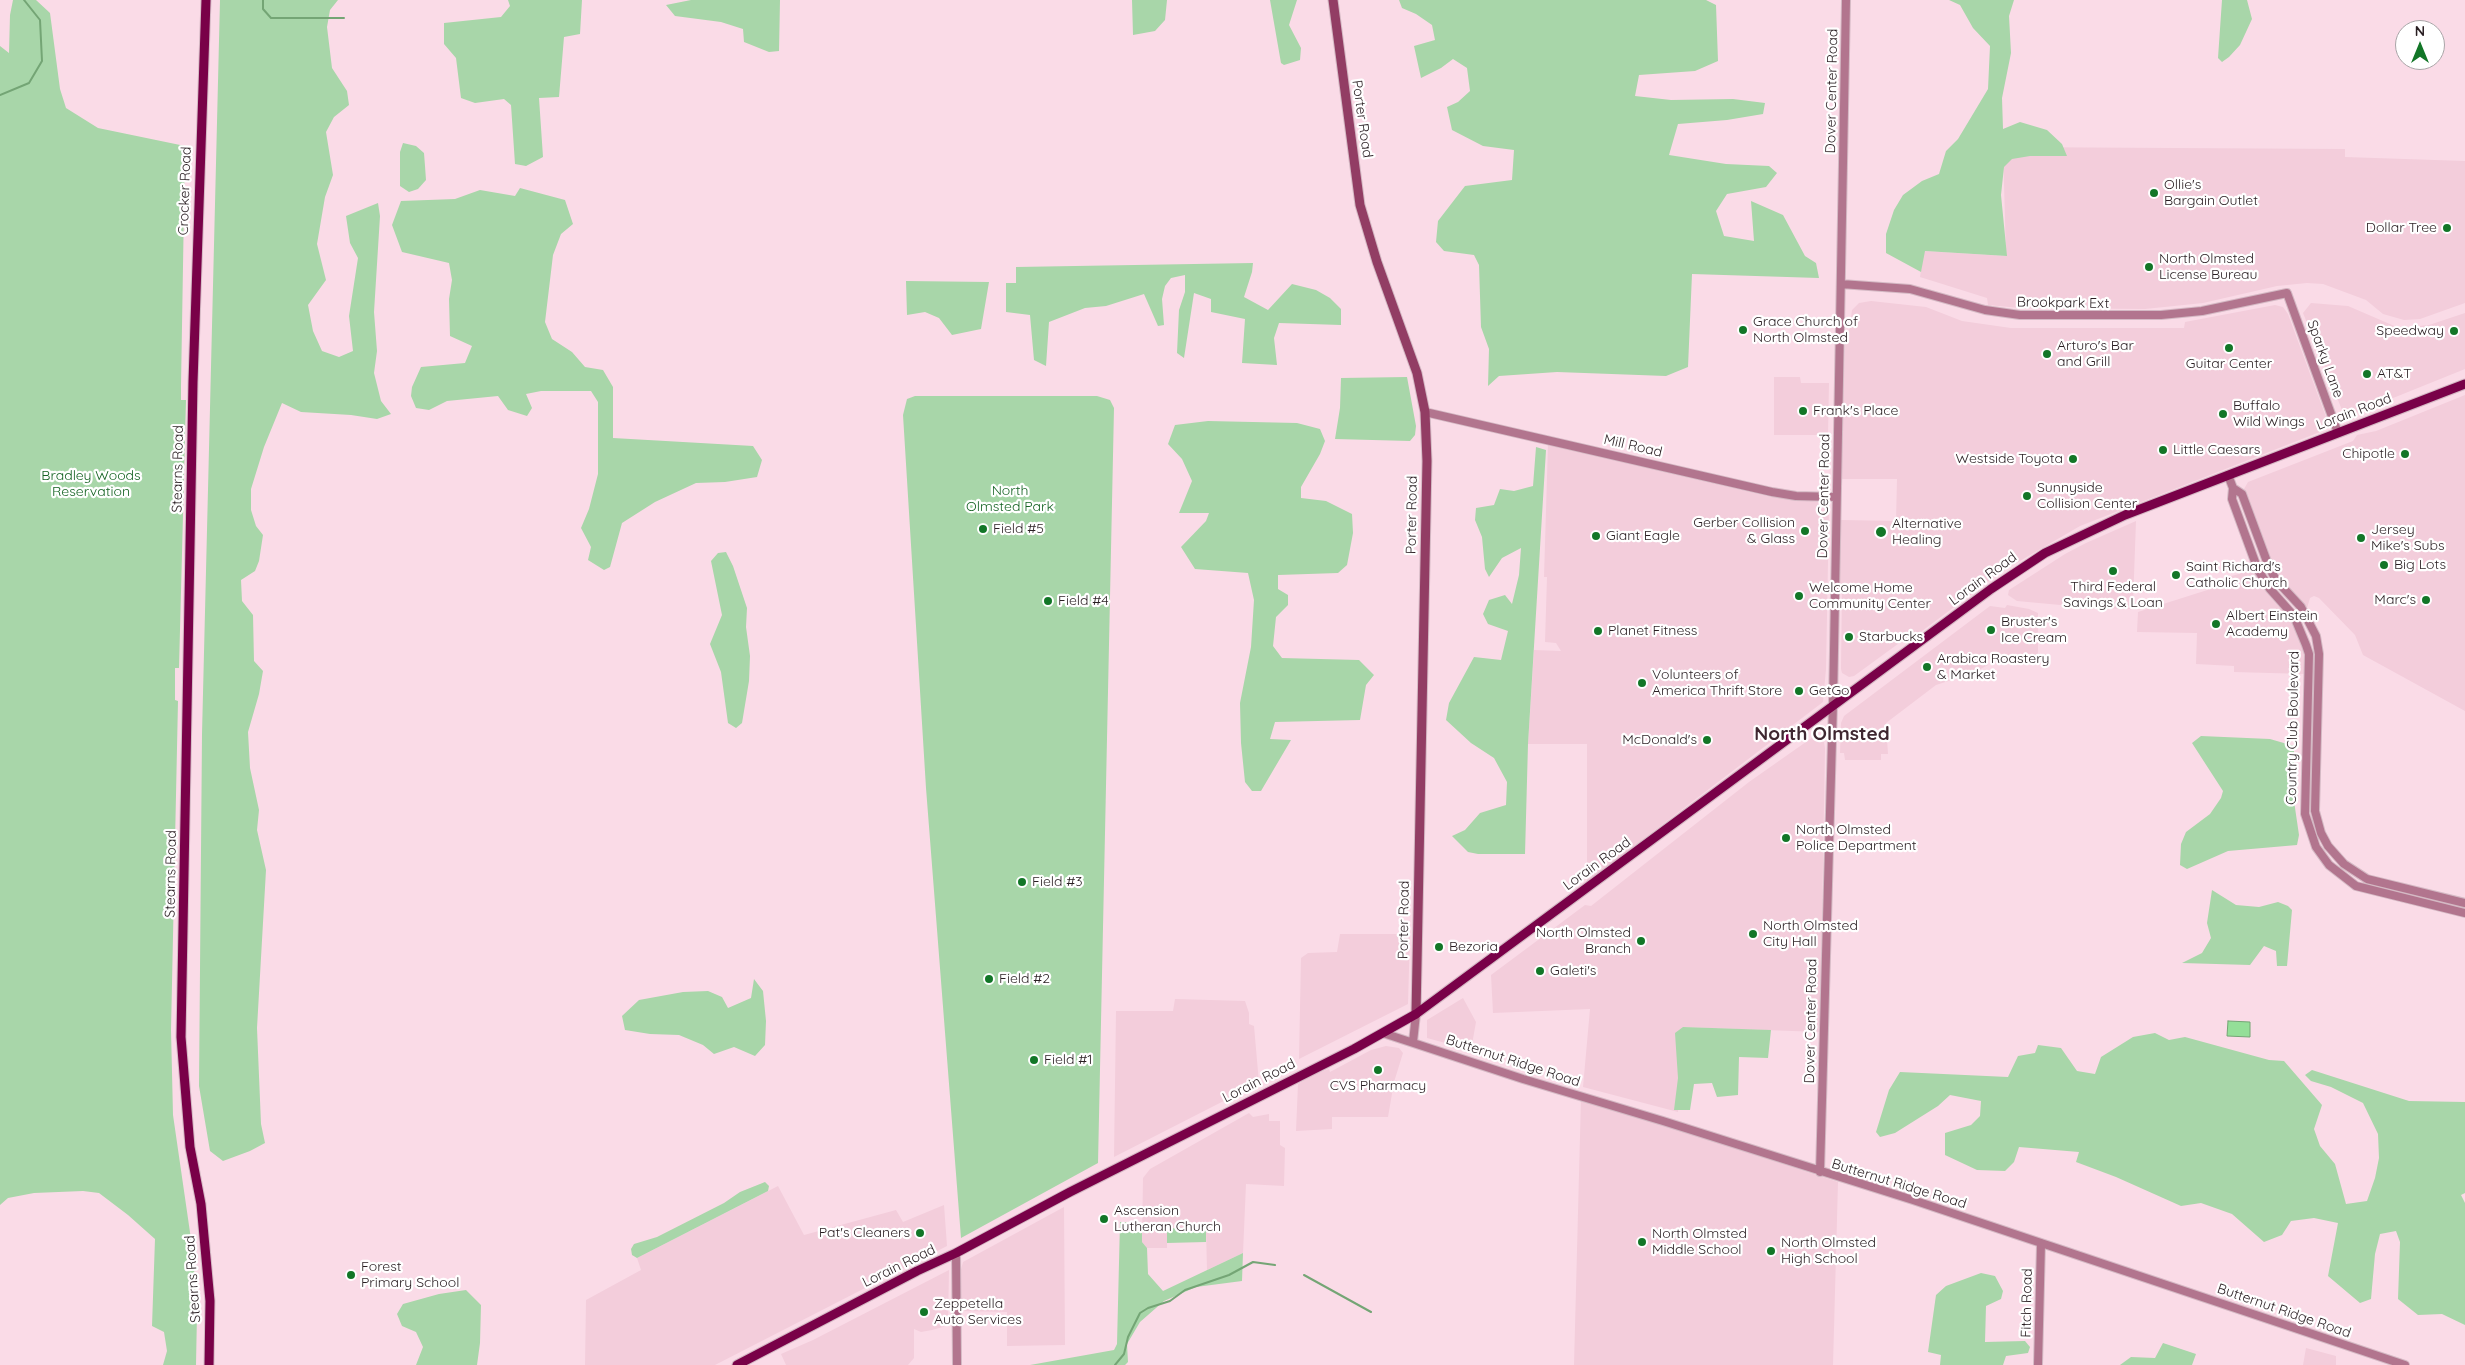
<!DOCTYPE html>
<html>
<head>
<meta charset="utf-8">
<style>
	body { margin:0 }
	#map { position:relative; width:2465px; height:1365px; overflow:hidden; background:#fadbe7; font-family:Quicksand,sans-serif }
	canvas { display:block }
	.north { position:absolute; left:2395px; top:20px; width:50px; height:50px; box-sizing:border-box; background:#fff; border:1px solid #a9a5a7; border-radius:50%; rotate:0deg; font-size:14px; font-weight:700; line-height:20px; text-align:center; color:#291e22 }
	.north::after { content:''; display:block; margin:auto; width:18px; height:22px; background:#127627; clip-path:polygon(50% 0,100% 100%,50% 72%,0 100%) }
</style>
</head>
<body>
<div id="map">
<canvas width="2465" height="1365"></canvas>
<div class="north">N</div>
</div>
<script>
const g = document.querySelector('canvas').getContext('2d');
g.lineJoin = 'round';
function fill(path, color) {
  g.fillStyle = color;
  g.fill(path, 'evenodd');
}
function shape(rows) {
  const path = new Path2D();
  for (const r of rows) {
    path.moveTo(r[0], r[1]);
    for (let i = 2; i < r.length; i += 2) path.lineTo(r[i], r[i + 1]);
  }
  return path;
}
function strokePath(path, color, width, dash) {
  g.strokeStyle = color;
  g.lineWidth = width;
  g.lineCap = dash ? 'butt' : 'round';
  g.setLineDash(dash || []);
  g.stroke(path);
}
function write(font, color, halo, rows, align = 'center') {
  g.font = font + ' Quicksand,sans-serif';
  g.lineWidth = 4.5;
  g.setLineDash([]);
  g.textBaseline = 'middle';
  g.strokeStyle = halo;
  g.fillStyle = color;
  for (const [text, x, y, turn = 0] of rows) {
    g.save();
    g.translate(x, y);
    g.rotate((+turn || 0) * Math.PI / 180);
    g.textAlign = isNaN(turn) ? turn : align;
    if (halo) g.strokeText(text, 0, 0);
    g.fillText(text, 0, 0);
    g.restore();
  }
}
const built = shape([
	[2003,147,2345,149,2345,157,2465,161,2465,303,2420,319,2404,320,2383,314,2366,300,2323,284,2307,283,2277,286,2203,303,2145,309,2020,308,1988,305,1987,298,1920,277,1924,251,2006,256],
	[1871,301,1926,307,1962,321,2011,328,2184,328,2185,322,2275,305,2283,307,2288,314,2326,417,2326,426,2325,430,2080,526,2001,572,1914,637,1913,633,1854,676,1849,677,1842,673,1841,669,1842,586,1840,585,1839,563,1841,520,1896,521,1897,479,1841,479,1845,342,1848,340,1852,310,1859,303],
	[2311,303,2348,306,2399,328,2429,325,2465,313,2465,369,2346,417,2342,410,2303,313],
	[1774,377,1800,377,1801,383,1829,383,1828,435,1774,435],
	[2465,395,2465,711,2363,655,2355,635,2319,598,2314,596,2310,598,2307,608,2274,570,2244,489,2248,482,2353,441,2357,435,2376,431],
	[1548,444,1772,497,1821,502,1829,508,1826,669,1823,702,1587,882,1587,744,1528,744,1534,650,1561,651,1556,643,1545,642,1547,577,1544,577],
	[2136,521,2133,603,2131,609,2093,608,2017,601,2008,595,2009,590,2065,554,2086,543],
	[2253,567,2262,585,2292,618,2303,643,2306,674,2234,672,2234,666,2196,664,2197,633,2137,632,2138,612,2220,586,2221,579,2249,571],
	[2007,605,2029,609,2038,613,2038,663,1985,658,1988,665,1973,673,1936,685,1886,723,1888,754,1881,754,1881,760,1845,760,1844,753,1840,753,1841,723,1844,716,1990,606,2005,608],
	[1813,737,1824,742,1825,748,1820,1032,1683,1027,1678,1112,1583,1087,1590,1009,1493,1013,1491,975,1585,905,1591,906,1749,782],
	[1340,934,1410,934,1408,1004,1299,1059,1301,958,1308,953,1337,952],
	[1463,998,1476,1022,1471,1050,1427,1038,1427,1020],
	[1175,999,1245,1001,1249,1013,1249,1024,1254,1026,1259,1083,1114,1157,1116,1011,1173,1011],
	[1386,1046,1399,1048,1403,1053,1394,1082,1388,1117,1332,1117,1332,1129,1296,1131,1298,1084,1314,1074,1329,1069,1330,1072,1371,1050],
	[1581,1098,1838,1182,1833,1365,1574,1365],
	[1249,1113,1253,1117,1269,1114,1269,1121,1280,1121,1280,1145,1285,1148,1284,1186,1246,1184,1243,1253,1207,1270,1206,1229,1167,1228,1167,1248,1147,1248,1142,1242,1143,1178,1150,1169],
	[778,1186,804,1235,896,1210,903,1222,944,1205,947,1246,715,1365,585,1365,586,1300,641,1270,637,1258],
	[1064,1207,1065,1345,1007,1346,1007,1312,960,1311,960,1273,963,1262],
	[949,1270,948,1323,943,1327,932,1330,921,1332,914,1329,914,1358,908,1365,786,1365,781,1354,813,1340],
	[2306,1348,2336,1356,2336,1365,2303,1365]
]);
const green = shape([
	[13,0,36,0,50,13,60,89,66,108,98,128,185,146,181,386,181,400,186,400,179,668,175,668,175,700,178,701,171,1030,173,1115,193,1253,197,1313,196,1365,163,1365,167,1351,164,1332,152,1326,155,1239,128,1215,99,1193,83,1191,34,1193,8,1198,0,1205,0,46,9,53,10,15],
	[220,0,338,0,330,10,327,27,332,68,347,91,349,105,334,117,326,132,333,175,325,197,317,244,326,280,308,305,313,331,322,351,339,357,353,351,349,316,358,258,350,243,346,216,378,203,380,216,374,312,377,351,374,373,381,401,391,414,377,419,351,415,301,412,282,403,264,447,251,489,251,510,256,526,263,535,259,561,255,571,241,580,242,601,253,615,254,661,263,671,259,694,248,732,250,768,259,810,257,830,266,870,257,1028,261,1124,265,1143,250,1151,223,1161,210,1151,199,1086,202,734],
	[508,0,582,0,580,34,564,37,559,97,539,98,543,157,526,166,515,164,511,105,504,99,475,103,461,98,456,58,444,44,444,23,501,17,510,6],
	[691,0,780,0,779,51,769,52,744,42,743,29,721,22,675,16,666,5],
	[1132,0,1167,0,1165,20,1155,31,1133,35],
	[1270,0,1297,0,1289,25,1301,48,1300,60,1284,65,1281,63],
	[1399,0,1706,0,1716,5,1718,61,1695,71,1639,75,1635,96,1671,100,1733,99,1765,103,1763,114,1727,120,1678,124,1669,155,1726,164,1769,166,1777,173,1766,187,1727,194,1716,211,1724,236,1754,241,1751,201,1783,215,1805,256,1816,263,1819,278,1692,274,1688,367,1666,376,1557,372,1499,376,1488,386,1489,349,1481,327,1479,265,1474,255,1444,251,1436,242,1438,221,1465,186,1512,180,1514,150,1483,146,1452,130,1447,107,1458,102,1470,91,1467,68,1453,59,1441,68,1421,78,1414,46,1435,40,1432,25,1416,14,1402,8],
	[1949,0,2014,0,2009,16,2011,53,2002,98,2003,129,2020,122,2047,130,2062,144,2067,156,2030,156,2012,159,2004,167,2001,195,2007,256,1925,251,1921,272,1886,253,1886,234,1894,210,1903,195,1922,181,1939,174,1946,151,1958,139,1988,89,1990,46,1973,28,1960,5],
	[2222,0,2247,0,2252,19,2240,45,2229,57,2222,62,2218,58],
	[403,143,416,146,424,153,425,166,426,180,418,189,409,192,400,186,400,152],
	[520,188,565,200,573,224,561,234,553,255,545,322,552,339,572,352,585,367,603,370,613,387,613,438,753,446,762,460,757,477,725,482,696,483,655,502,622,523,610,567,604,570,588,560,591,547,581,528,589,509,598,474,598,402,591,391,541,391,526,394,532,408,527,416,508,410,498,396,447,401,429,410,416,408,411,396,412,387,421,367,465,363,472,346,450,336,449,299,452,280,449,263,402,252,392,225,401,201,455,199,480,190,515,196],
	[1253,263,1252,272,1244,297,1268,310,1292,284,1316,290,1330,298,1341,309,1341,325,1279,323,1274,338,1277,365,1242,363,1245,319,1211,312,1211,299,1194,293,1184,358,1177,353,1179,310,1185,292,1185,275,1171,278,1165,286,1162,299,1164,325,1158,326,1144,294,1106,306,1085,308,1049,322,1046,366,1034,360,1030,315,1006,312,1006,283,1016,283,1016,267],
	[906,281,989,282,981,329,952,335,939,318,925,312,907,315],
	[1407,377,1416,426,1415,435,1410,441,1335,439,1340,408,1341,378],
	[915,396,1097,396,1110,400,1114,408,1098,1163,961,1238,926,788,903,415,907,399],
	[1208,421,1297,423,1320,429,1325,441,1320,454,1301,487,1301,498,1326,501,1352,514,1353,533,1347,565,1338,573,1278,575,1278,589,1288,595,1288,605,1276,617,1273,646,1282,658,1359,660,1374,675,1366,685,1360,720,1275,722,1270,739,1291,740,1261,791,1252,791,1245,782,1241,743,1240,703,1251,647,1254,600,1248,573,1195,569,1181,547,1206,521,1209,513,1179,513,1192,481,1182,459,1168,444,1175,425],
	[1536,447,1546,450,1528,744,1525,854,1478,854,1468,852,1452,836,1465,830,1480,813,1506,805,1507,782,1494,758,1471,743,1446,720,1449,703,1474,657,1501,660,1508,631,1488,624,1483,614,1489,600,1505,595,1512,604,1519,575,1521,548,1502,558,1489,577,1485,569,1482,537,1475,520,1476,508,1494,505,1500,489,1514,491,1533,486],
	[726,552,733,566,747,608,746,627,750,656,749,681,742,723,736,728,728,723,721,672,710,644,722,615,711,561,718,553],
	[2201,736,2270,739,2294,746,2294,801,2299,835,2297,845,2228,851,2187,869,2180,865,2181,844,2186,832,2210,814,2221,798,2223,791,2192,743],
	[2212,890,2236,905,2259,907,2278,902,2288,906,2292,910,2287,966,2277,966,2276,951,2264,946,2250,965,2182,963,2202,953,2211,938,2207,923],
	[754,979,763,991,766,1021,765,1045,755,1056,734,1047,714,1054,703,1045,679,1035,650,1034,625,1030,622,1016,639,1000,683,992,708,991,722,997,728,1008,751,998],
	[1683,1027,1771,1030,1768,1058,1739,1057,1738,1095,1717,1097,1712,1083,1694,1084,1690,1110,1674,1110,1678,1078,1675,1033],
	[2155,1033,2169,1040,2185,1037,2269,1060,2284,1061,2322,1105,2314,1129,2320,1146,2335,1164,2346,1204,2367,1201,2375,1178,2379,1158,2378,1134,2363,1103,2331,1087,2311,1081,2305,1075,2312,1070,2409,1101,2465,1102,2465,1193,2461,1195,2465,1203,2465,1325,2442,1314,2418,1315,2398,1299,2400,1242,2396,1231,2380,1234,2375,1254,2371,1299,2360,1303,2328,1276,2338,1223,2314,1218,2291,1221,2282,1235,2264,1242,2232,1214,2201,1203,2181,1206,2116,1177,2076,1162,2079,1152,2019,1147,2014,1162,2005,1171,1977,1170,1945,1155,1945,1133,1971,1125,1980,1116,1981,1101,1950,1095,1938,1106,1895,1133,1880,1137,1876,1132,1889,1090,1900,1072,2008,1077,2018,1056,2035,1053,2038,1045,2061,1048,2077,1071,2095,1074,2101,1057,2133,1037],
	[765,1182,769,1186,768,1191,637,1258,632,1255,631,1249,634,1244,657,1237,724,1203,740,1192],
	[1120,1222,1142,1223,1142,1242,1147,1248,1148,1274,1163,1291,1243,1253,1242,1281,1196,1287,1164,1301,1140,1322,1127,1344,1128,1362,1125,1365,1030,1365,1114,1350,1117,1344],
	[1167,1228,1206,1229,1206,1242,1167,1243],
	[1981,1273,1995,1276,2003,1291,2001,1299,1986,1306,1985,1342,2025,1341,2030,1347,2028,1353,2006,1356,2003,1365,1940,1365,1941,1355,1928,1352,1936,1295,1946,1286],
	[466,1290,481,1305,480,1343,477,1365,416,1365,423,1347,416,1332,402,1326,397,1314,403,1304,439,1294],
	[2163,1343,2196,1354,2192,1365,2120,1365,2131,1357,2155,1358]
]);
const water = shape([
	[2228,1021,2250,1022,2250,1037,2227,1036,2228,1021]
]);
const stream = shape([
	[263,0,263,9,271,18,344,18],
	[0,95,29,83,42,61,40,20,24,0],
	[1304,1275,1371,1312],
	[1115,1365,1124,1354,1128,1337,1140,1313,1148,1308,1170,1301,1185,1290,1229,1275,1253,1262,1275,1265]
]);
const tertiary = shape([
	[1841,284,1910,289,1985,310,2020,315,2161,315,2202,311,2287,293,2338,433],
	[1425,412,1772,492,1796,496,1836,497],
	[2228,475,2233,488,2232,499,2258,570,2270,589,2294,616,2306,645,2309,654,2305,814,2316,847,2329,865,2356,886,2465,913],
	[2233,488,2242,494,2269,567,2276,580,2301,607,2316,636,2319,654,2315,811,2321,833,2328,846,2344,864,2367,879,2465,903],
	[1383,1033,1523,1079,1663,1121,1913,1200,2405,1365],
	[1413,1042,1416,1014],
	[1820,1172,1833,704,1846,0],
	[956,1253,957,1365],
	[2038,1365,2041,1243]
]);
const secondary = shape([
	[1333,0,1360,205,1377,262,1417,373,1425,412,1427,461,1416,1014]
]);
const primary = shape([
	[206,0,193,382,181,1037,190,1147,201,1204,210,1301,209,1365],
	[737,1365,917,1271,956,1253,1070,1192,1354,1049,1416,1014,1991,589,2045,553,2125,515,2465,384]
]);
const markers = [
	[2154,193,5,"#127627"],
	[2447,228,5,"#127627"],
	[2149,267,5,"#127627"],
	[1743,330,5,"#127627"],
	[2454,331,5,"#127627"],
	[2229,348,5,"#127627"],
	[2047,354,5,"#127627"],
	[2367,374,5,"#127627"],
	[1803,411,5,"#127627"],
	[2223,414,5,"#127627"],
	[2163,450,5,"#127627"],
	[2405,454,5,"#127627"],
	[2073,459,5,"#127627"],
	[2027,496,5,"#127627"],
	[983,529,5,"#127627"],
	[1805,531,5,"#127627"],
	[1881,532,6,"#127627"],
	[1596,536,5,"#127627"],
	[2361,538,5,"#127627"],
	[2384,565,5,"#127627"],
	[2113,571,5,"#127627"],
	[2176,575,5,"#127627"],
	[1799,596,5,"#127627"],
	[2426,600,5,"#127627"],
	[1048,601,5,"#127627"],
	[2216,624,5,"#127627"],
	[1991,630,5,"#127627"],
	[1598,631,5,"#127627"],
	[1849,637,5,"#127627"],
	[1927,667,5,"#127627"],
	[1642,683,5,"#127627"],
	[1799,691,5,"#127627"],
	[1707,740,5,"#127627"],
	[1786,838,5,"#127627"],
	[1022,882,5,"#127627"],
	[1753,934,5,"#127627"],
	[1641,941,5,"#127627"],
	[1439,947,5,"#127627"],
	[1540,971,5,"#127627"],
	[989,979,5,"#127627"],
	[1034,1060,5,"#127627"],
	[1378,1070,5,"#127627"],
	[1104,1219,5,"#127627"],
	[920,1233,5,"#127627"],
	[1642,1242,5,"#127627"],
	[1771,1251,5,"#127627"],
	[351,1275,5,"#127627"],
	[924,1312,5,"#127627"]
];
const streetNames = [
	["Dover Center Road",1832,91,-89],
	["Porter Road",1362,119,82],
	["Crocker Road",185,191,-88],
	["Brookpark Ext",2063,303,1],
	["Sparky Lane",2325,359,70],
	["Lorain Road",2354,412,-21],
	["Mill Road",1633,446,13],
	["Stearns Road",178,469,-89],
	["Dover Center Road",1824,496,-89],
	["Porter Road",1412,515,-89],
	["Lorain Road",1983,579,-36],
	["Country Club Boulevard",2293,728,-89],
	["Lorain Road",1597,864,-36],
	["Stearns Road",171,874,-89],
	["Porter Road",1404,920,-89],
	["Dover Center Road",1811,1021,-89],
	["Butternut Ridge Road",1513,1061,18],
	["Lorain Road",1259,1081,-27],
	["Butternut Ridge Road",1899,1184,17],
	["Lorain Road",899,1266,-26],
	["Stearns Road",193,1279,-94],
	["Fitch Road",2027,1303,-89],
	["Butternut Ridge Road",2284,1311,19]
];
const poiNames = [
	["Ollie's",2164,185],
	["Bargain Outlet",2164,201],
	["Dollar Tree",2437,228,"right"],
	["North Olmsted",2159,259],
	["License Bureau",2159,275],
	["Grace Church of",1753,322],
	["North Olmsted",1753,338],
	["Speedway",2444,331,"right"],
	["Arturo's Bar",2057,346],
	["and Grill",2057,362],
	["Guitar Center",2229,364,"center"],
	["AT&T",2377,374],
	["Buffalo",2233,406],
	["Wild Wings",2233,422],
	["Frank's Place",1813,411],
	["Little Caesars",2173,450],
	["Chipotle",2395,454,"right"],
	["Westside Toyota",2063,459,"right"],
	["Sunnyside",2037,488],
	["Collision Center",2037,504],
	["Gerber Collision",1795,523,"right"],
	["& Glass",1795,539,"right"],
	["Alternative",1892,524],
	["Healing",1892,540],
	["Field #5",993,529],
	["Jersey",2371,530],
	["Mike's Subs",2371,546],
	["Giant Eagle",1606,536],
	["Big Lots",2394,565],
	["Saint Richard's",2186,567],
	["Catholic Church",2186,583],
	["Third Federal",2113,587,"center"],
	["Savings & Loan",2113,603,"center"],
	["Welcome Home",1809,588],
	["Community Center",1809,604],
	["Marc's",2416,600,"right"],
	["Field #4",1058,601],
	["Albert Einstein",2226,616],
	["Academy",2226,632],
	["Bruster's",2001,622],
	["Ice Cream",2001,638],
	["Planet Fitness",1608,631],
	["Starbucks",1859,637],
	["Arabica Roastery",1937,659],
	["& Market",1937,675],
	["Volunteers of",1652,675],
	["America Thrift Store",1652,691],
	["GetGo",1809,691],
	["McDonald's",1697,740,"right"],
	["North Olmsted",1796,830],
	["Police Department",1796,846],
	["Field #3",1032,882],
	["North Olmsted",1763,926],
	["City Hall",1763,942],
	["North Olmsted",1631,933,"right"],
	["Branch",1631,949,"right"],
	["Bezoria",1449,947],
	["Galeti's",1550,971],
	["Field #2",999,979],
	["Field #1",1044,1060],
	["CVS Pharmacy",1378,1086,"center"],
	["Ascension",1114,1211],
	["Lutheran Church",1114,1227],
	["Pat's Cleaners",910,1233,"right"],
	["North Olmsted",1652,1234],
	["Middle School",1652,1250],
	["North Olmsted",1781,1243],
	["High School",1781,1259],
	["Forest",361,1267],
	["Primary School",361,1283],
	["Zeppetella",934,1304],
	["Auto Services",934,1320]
];
const parkNames = [
	["Bradley Woods",91,476],
	["Reservation",91,492],
	["North",1010,491],
	["Olmsted Park",1010,507]
];
const districtNames = [
	["North Olmsted",1822,734]
];
fill(built, '#f3cddb');
fill(green, '#a8d6a9');
fill(water, '#94df98');
strokePath(water, '#74a575', 1);
strokePath(stream, '#74a575', 2);
strokePath(tertiary, '#d4b9c4', 10);
strokePath(secondary, '#d4b9c4', 11);
strokePath(primary, '#d4b9c4', 11);
strokePath(tertiary, '#b2758e', 8);
strokePath(secondary, '#923d64', 9);
strokePath(primary, '#790148', 9);
for (const [x, y, r, color] of markers) {
  const dot = new Path2D();
  dot.arc(x, y, r, 0, 2 * Math.PI);
  g.fillStyle = color;
  g.fill(dot);
  strokePath(dot, '#fff', 2);
}
write('14px', '#291e22', '#fff', streetNames);
write('14px', '#291e22', '#fff', poiNames, 'left');
write('14px', '#156323', '#fff', parkNames);
write('bold 19px', '#3f2831', '#fff', districtNames);
</script>
</body>
</html>
